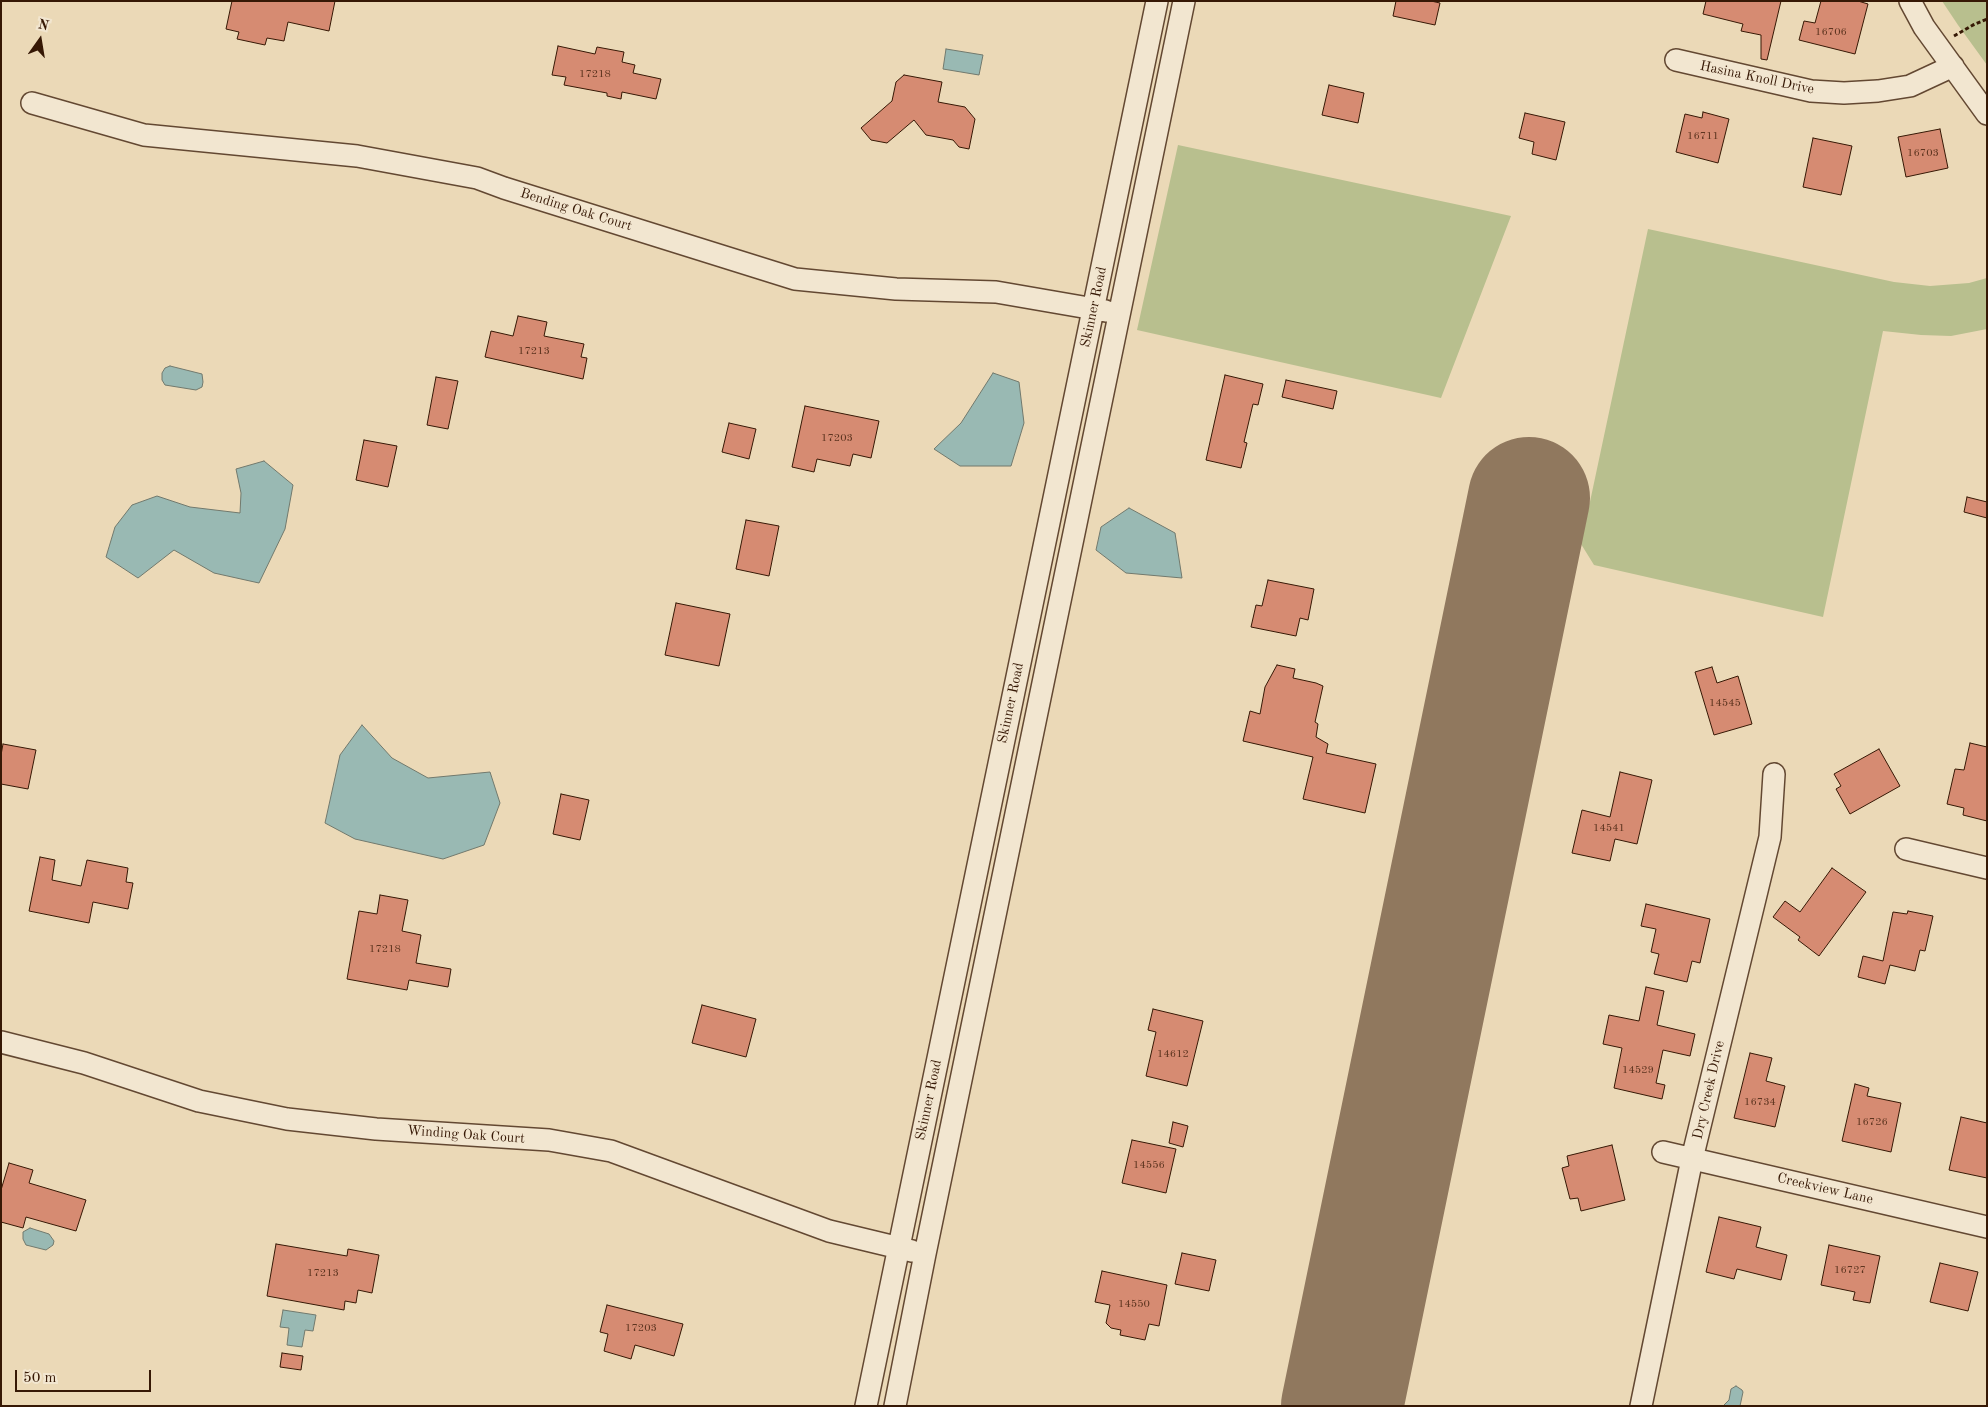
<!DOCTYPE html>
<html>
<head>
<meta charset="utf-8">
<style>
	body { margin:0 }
	#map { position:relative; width:1988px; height:1407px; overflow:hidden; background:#ebd9b7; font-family:"Old Standard TT",serif }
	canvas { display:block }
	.frame { position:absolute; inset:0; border:2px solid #361805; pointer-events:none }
	.north { position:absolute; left:15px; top:15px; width:50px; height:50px; -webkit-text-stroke:4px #f2e6d0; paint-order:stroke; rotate:13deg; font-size:14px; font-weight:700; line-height:20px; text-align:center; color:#361805 }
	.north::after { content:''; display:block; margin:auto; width:18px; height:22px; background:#361805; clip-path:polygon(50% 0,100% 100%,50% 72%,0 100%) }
	.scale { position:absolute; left:15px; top:1370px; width:136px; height:22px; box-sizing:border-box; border:2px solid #361805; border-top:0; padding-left:6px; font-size:15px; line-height:18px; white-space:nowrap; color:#361805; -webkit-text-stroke:4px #f2e6d0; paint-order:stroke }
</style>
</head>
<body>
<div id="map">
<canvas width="1988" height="1407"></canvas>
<div class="frame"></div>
<div class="north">N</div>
<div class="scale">50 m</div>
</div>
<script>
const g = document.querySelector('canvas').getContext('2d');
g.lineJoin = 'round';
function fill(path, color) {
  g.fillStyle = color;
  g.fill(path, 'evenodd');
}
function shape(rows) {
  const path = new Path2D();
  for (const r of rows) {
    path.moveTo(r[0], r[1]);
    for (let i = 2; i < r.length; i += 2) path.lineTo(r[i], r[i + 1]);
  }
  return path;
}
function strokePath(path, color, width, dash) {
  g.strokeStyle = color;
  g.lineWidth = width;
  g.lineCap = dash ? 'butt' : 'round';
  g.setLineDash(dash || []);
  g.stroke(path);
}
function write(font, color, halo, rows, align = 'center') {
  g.font = font + ' "Old Standard TT",serif';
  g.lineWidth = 4;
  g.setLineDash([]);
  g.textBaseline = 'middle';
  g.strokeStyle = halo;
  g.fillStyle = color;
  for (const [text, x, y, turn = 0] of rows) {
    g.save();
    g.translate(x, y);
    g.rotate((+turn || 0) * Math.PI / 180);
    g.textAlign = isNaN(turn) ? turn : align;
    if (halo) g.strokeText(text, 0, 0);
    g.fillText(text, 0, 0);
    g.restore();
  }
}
const green = shape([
	[1942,1,1987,1,1987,65,1958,25],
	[1178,145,1511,216,1441,398,1137,330],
	[1648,229,1894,282,1930,286,1969,283,1987,278,1987,329,1951,336,1921,335,1883,331,1823,617,1594,565,1581,544]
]);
const water = shape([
	[946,49,983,55,979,75,943,69,946,49],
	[170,366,202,374,203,382,202,387,196,390,165,385,162,380,162,373,165,368,170,366],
	[993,373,1019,382,1024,423,1011,466,960,466,934,449,961,423,993,373],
	[264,461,293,485,285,529,259,583,214,573,174,550,138,578,106,557,115,527,132,505,157,496,190,507,240,513,241,493,236,469,264,461],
	[1129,508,1175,533,1182,578,1126,573,1096,550,1101,527,1129,508],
	[362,725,392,758,428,778,490,772,500,803,484,845,443,859,355,839,325,823,340,755,362,725],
	[30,1228,49,1234,54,1241,53,1245,46,1250,26,1245,23,1239,23,1232,30,1228],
	[283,1310,316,1315,313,1331,305,1330,302,1347,287,1345,289,1328,280,1327,283,1310],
	[1736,1386,1742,1390,1743,1392,1740,1406,1723,1406,1729,1400,1731,1389,1736,1386]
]);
const runway = shape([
	[1342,1406,1529,498]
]);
const building = shape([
	[232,1,335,1,329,31,288,22,284,41,267,38,265,45,237,39,239,32,226,29,232,1],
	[1396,1,1431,1,1440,3,1435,25,1393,16,1396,1],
	[1706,1,1781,1,1767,60,1761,59,1761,35,1741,31,1743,24,1703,14,1706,1],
	[1821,1,1858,1,1868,4,1855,54,1799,40,1804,21,1815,23,1821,1],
	[558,46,595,54,597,47,624,52,622,62,635,65,633,73,661,79,656,99,622,92,621,99,607,96,607,93,564,85,566,77,552,75,558,46],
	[904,75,942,82,938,102,965,107,975,119,969,149,959,147,953,140,926,135,914,120,887,143,871,140,861,128,892,101,896,82,904,75],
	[1329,85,1364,93,1358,123,1322,115,1329,85],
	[1703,112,1729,119,1718,163,1676,152,1685,114,1702,118,1703,112],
	[1525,113,1565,122,1556,160,1532,154,1534,142,1519,138,1525,113],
	[1940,129,1948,168,1906,177,1898,137,1940,129],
	[1813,138,1852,146,1841,195,1803,187,1813,138],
	[518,316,547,322,544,336,584,344,581,357,587,358,583,379,485,357,491,331,513,336,518,316],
	[1225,375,1263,384,1258,405,1253,404,1244,442,1247,443,1241,468,1206,460,1225,375],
	[436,377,458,381,448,429,427,425,436,377],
	[1286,380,1337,391,1333,409,1282,397,1286,380],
	[805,406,879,421,871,458,853,454,850,466,817,459,814,472,792,467,805,406],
	[729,423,756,429,749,459,722,452,729,423],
	[364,440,397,446,388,487,356,480,364,440],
	[1967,497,1987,502,1987,518,1964,512,1967,497],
	[746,520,779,526,769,576,736,569,746,520],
	[1268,580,1314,589,1308,620,1300,618,1296,636,1251,627,1256,605,1262,606,1268,580],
	[676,603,730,614,719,666,665,655,676,603],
	[1277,665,1295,669,1293,678,1316,683,1323,686,1315,722,1318,724,1316,737,1328,744,1326,753,1376,764,1365,813,1303,799,1313,757,1243,741,1250,711,1260,714,1265,687,1277,665],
	[1712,667,1717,683,1738,676,1752,724,1714,735,1695,672,1712,667],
	[1970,743,1987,747,1987,821,1963,815,1964,808,1947,804,1955,769,1964,770,1970,743],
	[3,744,36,750,28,789,1,784,1,755,3,744],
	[1879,749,1900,786,1850,814,1836,789,1841,786,1834,774,1879,749],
	[1620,772,1652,780,1637,844,1615,839,1610,861,1572,853,1582,810,1610,817,1620,772],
	[561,794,589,800,580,840,553,834,561,794],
	[40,857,55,860,52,880,81,886,87,860,128,868,126,882,133,883,128,909,93,902,89,923,29,911,40,857],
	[1832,868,1866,892,1819,956,1798,940,1800,937,1773,917,1785,901,1800,912,1832,868],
	[380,895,408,900,402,931,421,935,416,963,451,969,448,987,409,980,407,990,347,979,359,911,377,914,380,895],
	[1646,904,1710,919,1700,963,1692,961,1687,982,1654,974,1659,954,1651,952,1656,929,1641,926,1646,904],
	[1908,911,1933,916,1925,951,1920,950,1915,971,1890,965,1885,984,1858,977,1863,956,1883,961,1893,912,1907,914,1908,911],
	[1646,987,1664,991,1657,1025,1695,1034,1690,1056,1663,1050,1656,1083,1665,1085,1662,1099,1614,1088,1622,1048,1603,1044,1609,1015,1639,1021,1646,987],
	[702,1005,756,1019,746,1057,692,1043,702,1005],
	[1153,1009,1203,1021,1187,1086,1146,1076,1156,1032,1148,1030,1153,1009],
	[1750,1053,1772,1058,1766,1081,1785,1086,1775,1127,1734,1118,1750,1053],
	[1855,1084,1869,1088,1867,1096,1901,1103,1891,1152,1842,1141,1855,1084],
	[1961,1117,1987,1123,1987,1178,1949,1170,1961,1117],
	[1173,1122,1188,1126,1183,1147,1169,1143,1173,1122],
	[1132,1140,1176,1149,1166,1193,1122,1183,1132,1140],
	[1612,1145,1625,1200,1581,1211,1578,1198,1570,1199,1562,1168,1569,1166,1567,1156,1612,1145],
	[9,1163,33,1170,29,1183,86,1200,76,1231,26,1217,23,1228,1,1222,1,1190,9,1163],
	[1719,1217,1761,1227,1756,1247,1787,1255,1781,1280,1737,1269,1734,1279,1706,1272,1719,1217],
	[276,1244,347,1256,348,1249,379,1255,372,1293,358,1290,356,1303,345,1301,344,1310,267,1296,276,1244],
	[1829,1245,1880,1256,1870,1303,1853,1300,1855,1292,1821,1285,1829,1245],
	[1182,1253,1216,1260,1209,1291,1175,1284,1182,1253],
	[1940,1263,1978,1272,1968,1311,1930,1302,1940,1263],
	[1102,1271,1167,1285,1159,1326,1149,1324,1145,1340,1120,1335,1121,1330,1111,1328,1106,1323,1110,1305,1095,1302,1102,1271],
	[607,1305,683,1324,674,1356,635,1345,631,1359,604,1351,608,1334,600,1332,607,1305],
	[282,1353,303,1356,301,1370,280,1367,282,1353]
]);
const path = shape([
	[1954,36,1973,25,1987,19]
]);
const minor = shape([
	[1910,1,1924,27,1987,114],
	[1676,60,1811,91,1844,93,1878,91,1910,86,1953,66],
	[32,103,144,135,357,156,477,178,504,188,795,279,896,289,996,292,1106,311],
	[1906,849,1987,868],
	[1,1042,84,1063,199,1101,287,1119,376,1129,549,1140,611,1151,829,1231,912,1251],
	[1663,1152,1987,1227],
	[866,1406,1157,1],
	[895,1406,925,1254,1184,1],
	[1641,1406,1692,1159,1770,837,1774,774]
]);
const numberNames = [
	["16706",1831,32],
	["17218",595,74],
	["16711",1703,136],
	["16703",1923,153],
	["17213",534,351],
	["17203",837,438],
	["14545",1725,703],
	["14541",1609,828],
	["17218",385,949],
	["14612",1173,1054],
	["14529",1638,1070],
	["16734",1760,1102],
	["16726",1872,1122],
	["14556",1149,1165],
	["16727",1850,1270],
	["17213",323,1273],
	["14550",1134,1304],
	["17203",641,1328]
];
const streetNames = [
	["Hasina Knoll Drive",1757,78,12],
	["Bending Oak Court",576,210,17],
	["Skinner Road",1094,307,-78],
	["Skinner Road",1011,703,-78],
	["Dry Creek Drive",1709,1090,-77],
	["Skinner Road",929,1100,-78],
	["Winding Oak Court",466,1135,4],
	["Creekview Lane",1825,1189,13]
];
fill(green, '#b8bf8e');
fill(water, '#99b9b3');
strokePath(water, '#71796d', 1);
strokePath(runway, '#90785e', 122);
fill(building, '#d68b72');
strokePath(building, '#361805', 1);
strokePath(minor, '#634832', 24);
strokePath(path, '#361805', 3, [4, 2.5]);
strokePath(minor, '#f2e6d0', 21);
write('11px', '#5e3520', null, numberNames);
write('14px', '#361805', '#f2e6d0', streetNames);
</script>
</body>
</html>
